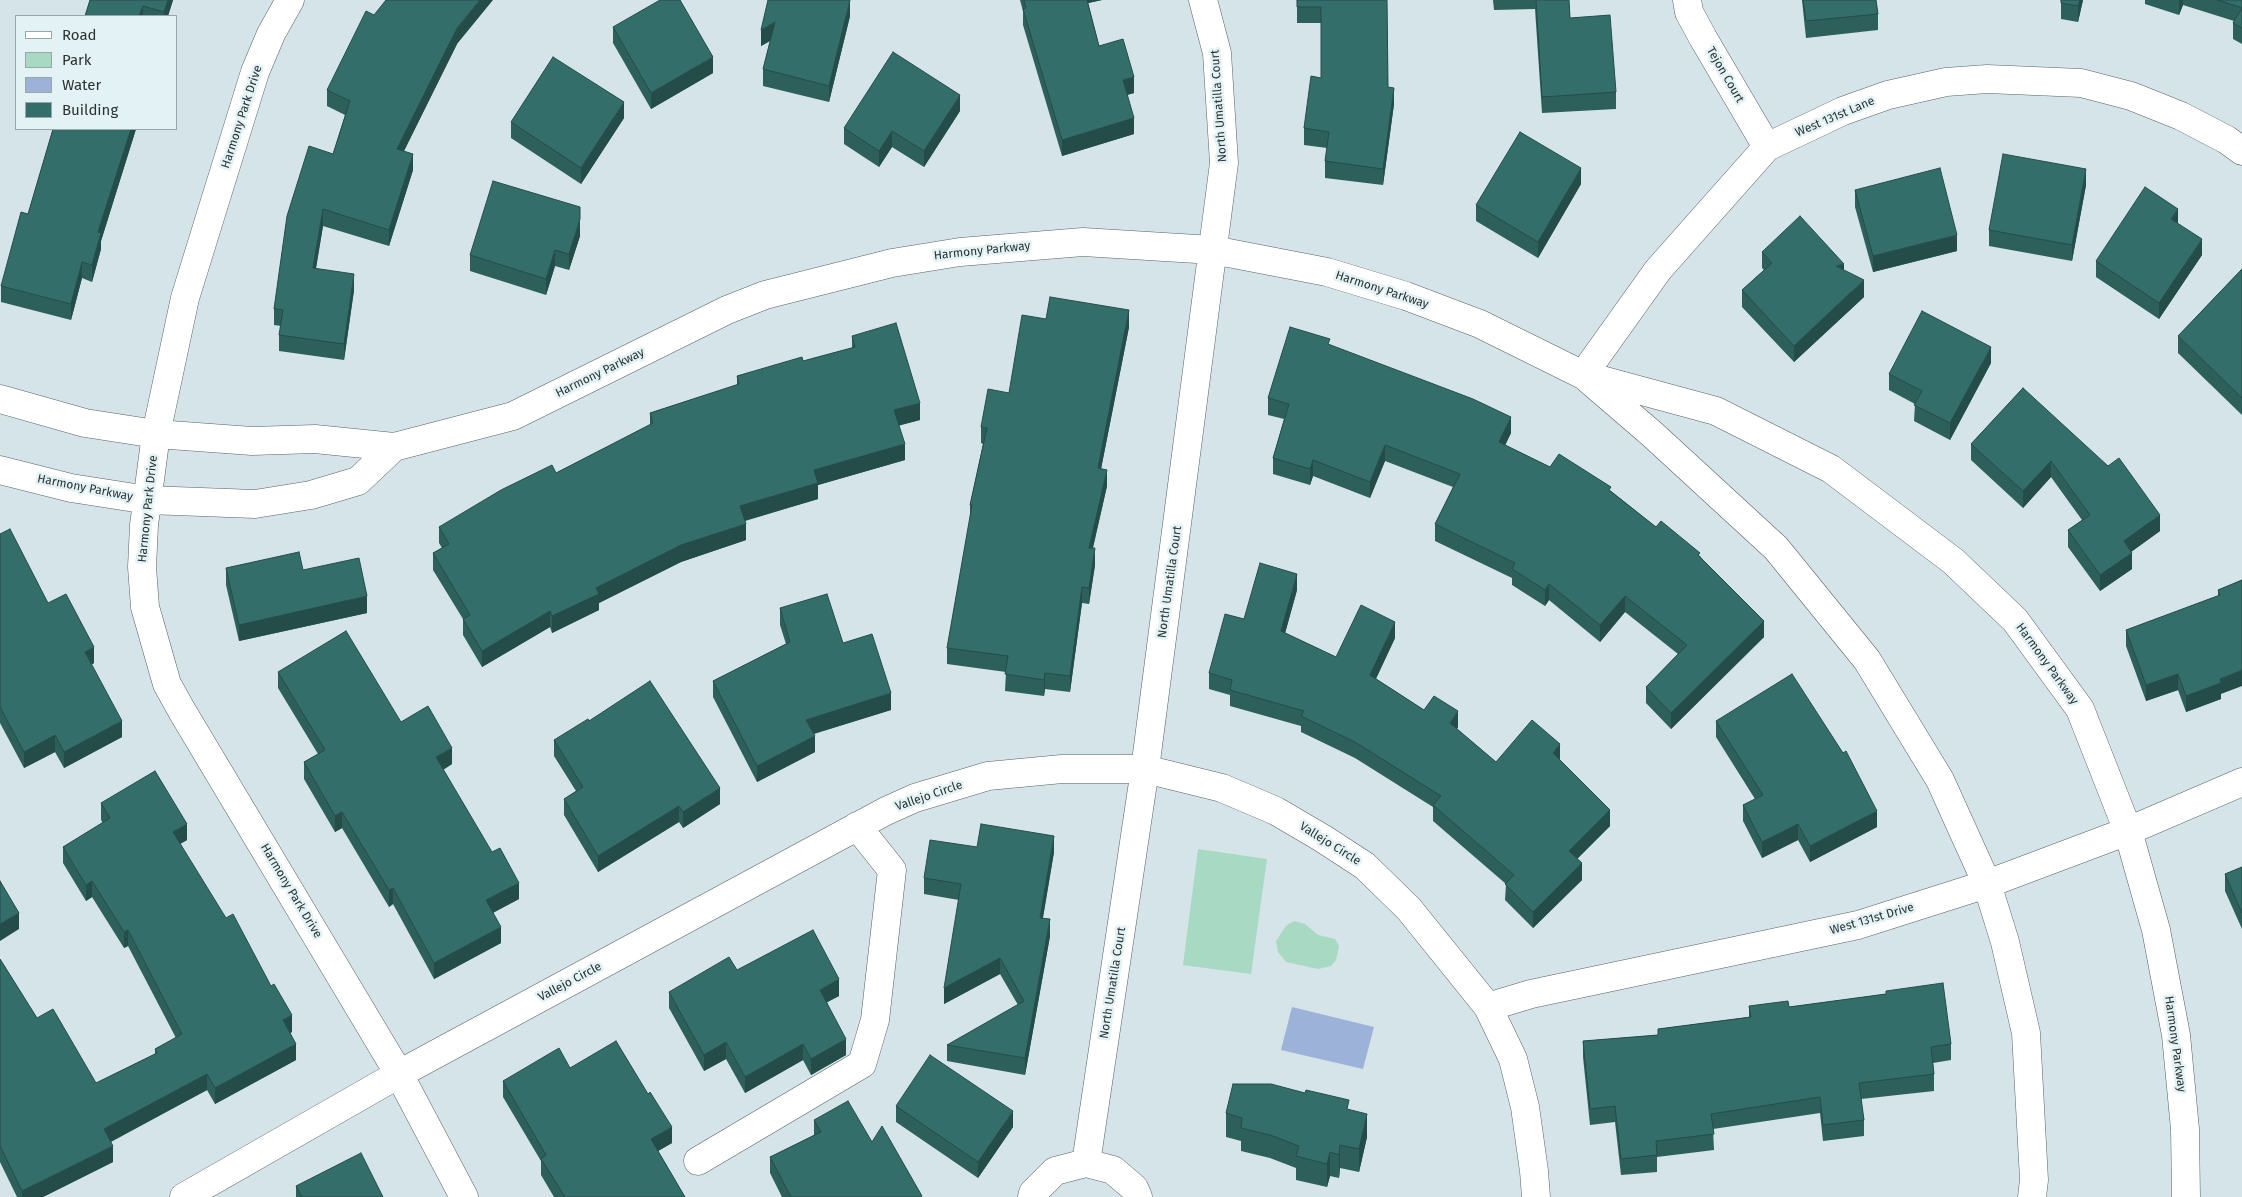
<!DOCTYPE html>
<html>
<head>
<meta charset="utf-8">
<style>
	body { margin:0 }
	#map { position:relative; width:2242px; height:1197px; overflow:hidden; background:#d5e4e8; font-family:"Fira Sans",sans-serif }
	canvas { display:block }
	.legend { position:absolute; left:15px; top:15px; width:162px; height:115px; box-sizing:border-box; background:#e2f2f5; border:1px solid #99a5a7; margin:0; padding:6px 9px; list-style:none; font-size:15px; color:#2c3233 }
	.legend li { display:flex; align-items:center; gap:10px; height:25px }
	.legend b { width:25px; border:1px solid #99a5a7 }
</style>
</head>
<body>
<div id="map">
<canvas width="2242" height="1197"></canvas>
<ul class="legend">
<li><b style="height:6px;background:#fff"></b>Road</li>
<li><b style="height:14px;background:#a8d9c2"></b>Park</li>
<li><b style="height:14px;background:#9cb2d9"></b>Water</li>
<li><b style="height:14px;background:#346e6a"></b>Building</li>
</ul>
</div>
<script>
const g = document.querySelector('canvas').getContext('2d');
g.lineJoin = 'round';
function fill(path, color) {
  g.fillStyle = color;
  g.fill(path, 'evenodd');
}
function shape(rows) {
  const path = new Path2D();
  for (const r of rows) {
    path.moveTo(r[0], r[1]);
    for (let i = 2; i < r.length; i += 2) path.lineTo(r[i], r[i + 1]);
  }
  return path;
}
function strokePath(path, color, width, dash) {
  g.strokeStyle = color;
  g.lineWidth = width;
  g.lineCap = dash ? 'butt' : 'round';
  g.setLineDash(dash || []);
  g.stroke(path);
}
function write(font, color, halo, rows, align = 'center') {
  g.font = font + ' "Fira Sans",sans-serif';
  g.lineWidth = 5;
  g.setLineDash([]);
  g.textBaseline = 'middle';
  g.strokeStyle = halo;
  g.fillStyle = color;
  for (const [text, x, y, turn = 0] of rows) {
    g.save();
    g.translate(x, y);
    g.rotate((+turn || 0) * Math.PI / 180);
    g.textAlign = isNaN(turn) ? turn : align;
    if (halo) g.strokeText(text, 0, 0);
    g.fillText(text, 0, 0);
    g.restore();
  }
}
const green = shape([
	[1198,849,1267,859,1251,974,1183,965],
	[1294,921,1305,924,1318,935,1335,939,1339,946,1336,960,1331,966,1318,969,1286,962,1278,952,1276,941,1286,926]
]);
const water = shape([
	[1292,1007,1374,1027,1363,1069,1281,1050]
]);
const minor = shape([
	[290,0,271,34,255,72,185,298,156,434,144,525,142,567,145,607,167,684,182,711,399,1074,464,1197],
	[1687,0,1689,12,1703,38,1767,147],
	[1583,375,1658,270,1767,147,1843,111,1888,95,1946,82,1987,79,2081,83,2131,96,2181,116,2227,140,2242,151],
	[1588,379,1652,434,1776,548,1867,660,1940,780,1987,884,2005,942,2026,1033,2034,1180,2032,1197],
	[0,399,85,423,156,434,252,441,315,439,394,447,513,416,727,310,765,295,892,263,960,252,1083,242,1213,250,1327,272,1406,296,1480,324,1583,375,1716,411,1831,469,1953,561,2015,620,2080,709,2128,831,2156,930,2176,1035,2185,1129,2186,1197],
	[0,470,71,488,148,500,255,504,311,495,358,481,394,447],
	[1488,1007,1531,994,1858,925,1987,884,2128,831,2242,782],
	[698,1161,862,1064,875,1020,892,870,857,826],
	[1086,1163,1145,769,1224,163,1217,53,1203,0],
	[184,1197,399,1074,886,811,915,798,988,776,1062,769,1145,769,1222,788,1276,811,1322,838,1365,866,1409,909,1488,1007,1513,1059,1525,1107,1534,1171,1536,1197],
	[1032,1197,1033,1193,1055,1171,1086,1163,1113,1170,1134,1188,1138,1197]
]);
const wall = shape([
	[90,0,173,0,168,16,85,16],
	[1020,0,1102,0,1088,3,1099,46,1134,93,1127,95,1134,134,1062,156,1023,25,1023,11],
	[1297,0,1387,0,1388,87,1394,104,1383,185,1325,178,1325,161,1327,148,1304,145,1304,128,1321,78,1321,23,1297,23],
	[1493,0,1569,0,1570,18,1616,92,1616,109,1542,113,1535,9,1494,10],
	[1802,0,1876,0,1878,14,1878,30,1806,38],
	[2061,0,2083,0,2078,22,2061,19],
	[2145,0,2242,0,2242,44,2233,39,2233,23,2234,21,2183,5,2179,15,2145,4],
	[374,15,457,44,404,151,413,170,389,246,323,226,316,269,354,290,344,360,279,351,279,335,281,326,274,325,274,309,333,154,345,115,327,106,327,90],
	[850,16,829,102,763,86,763,69,770,41,761,46,761,30],
	[613,27,713,73,651,109,613,43],
	[960,111,924,167,892,147,879,167,844,144,844,128],
	[624,118,581,184,511,138,511,122],
	[53,129,136,129,101,241,101,249,92,282,82,278,71,320,1,302,1,286,28,214],
	[1581,184,1538,258,1476,221,1476,205],
	[2086,185,2072,261,1989,246,1989,230],
	[1855,190,1957,251,1873,272,1855,207],
	[580,236,569,270,555,266,546,295,470,271,470,255],
	[1762,252,1864,297,1794,362,1742,307,1742,290,1764,270,1762,268],
	[2202,255,2159,319,2096,277,2096,261],
	[2242,269,2242,415,2178,353,2178,336],
	[1046,319,1129,327,1101,469,1107,486,1093,548,1095,565,1089,604,1082,603,1070,692,1045,689,1044,696,1005,691,1006,672,947,664,947,648,970,519,970,505,983,444,981,443,981,427,1009,393],
	[852,336,920,420,899,425,905,460,818,485,818,499,745,521,746,540,681,562,599,603,599,610,552,633,550,627,482,667,463,635,463,619,433,570,433,553,442,548,439,543,439,527,556,473,650,425,650,413,737,385,737,376,803,361,852,348],
	[1330,345,1511,433,1505,445,1550,467,1611,491,1656,527,1700,556,1764,637,1671,729,1646,703,1646,687,1678,654,1625,612,1600,642,1549,600,1545,606,1512,585,1512,578,1435,541,1435,524,1453,487,1385,461,1370,498,1313,476,1310,485,1273,474,1273,458,1284,419,1268,415,1268,398],
	[1991,363,1950,440,1914,421,1915,404,1889,390,1889,374],
	[2023,388,2160,531,2131,552,2132,569,2100,591,2068,547,2068,530,2082,520,2051,477,2023,508,1971,460,1971,444],
	[0,534,48,603,94,663,91,665,122,737,64,768,55,752,24,768,0,723],
	[226,568,303,570,367,613,239,641,226,585],
	[2242,580,2221,694,2221,699,2186,712,2178,690,2146,701,2126,646,2126,630,2218,596,2218,590],
	[1297,590,1285,633,1336,657,1395,638,1376,679,1424,710,1458,727,1457,729,1496,762,1560,760,1610,826,1577,859,1582,880,1533,928,1505,900,1506,884,1433,821,1433,807,1355,758,1301,732,1301,726,1230,706,1230,695,1209,689,1209,673,1244,619],
	[780,608,891,710,814,734,815,752,757,782,713,697,713,681,786,644,780,625],
	[278,672,401,722,452,764,443,770,519,899,493,913,501,943,434,979,393,904,389,907,342,828,335,832,304,779,304,762,318,754,278,688],
	[589,721,720,804,683,828,679,822,598,872,564,815,564,799,576,791,554,756,554,740],
	[1716,721,1877,827,1810,862,1798,840,1762,858,1743,821,1743,805,1755,799,1716,737],
	[101,803,187,840,180,844,292,1032,290,1033,296,1060,215,1104,207,1090,111,1142,113,1162,43,1197,17,1197,0,1162,0,959,37,1018,96,1083,155,1054,155,1049,176,1038,128,946,124,948,92,897,86,901,63,863,63,847,103,823,101,820],
	[977,847,1054,852,1043,918,1050,936,1025,1075,947,1061,947,1045,1018,1005,1000,974,944,1004,959,900,924,894,924,878],
	[2242,867,2242,929,2225,891,2225,874],
	[737,970,839,996,827,1002,846,1055,811,1075,803,1060,745,1093,726,1059,704,1071,669,1008,669,992],
	[1886,991,1951,1044,1951,1060,1933,1063,1934,1074,1934,1091,1861,1099,1864,1120,1864,1136,1823,1141,1820,1113,1713,1129,1714,1150,1657,1157,1657,1172,1621,1175,1615,1122,1590,1125,1583,1057,1583,1041,1658,1035,1658,1029,1749,1017,1749,1006,1789,1007,1886,994],
	[570,1068,672,1143,658,1151,685,1197,554,1197,541,1175,541,1161,503,1097,503,1081],
	[896,1106,1013,1127,978,1178,896,1122],
	[1349,1110,1367,1137,1359,1172,1340,1168,1339,1178,1330,1176,1327,1187,1296,1180,1296,1168,1270,1158,1241,1151,1241,1141,1226,1137,1226,1113],
	[814,1120,872,1142,922,1197,782,1197,770,1173,770,1157,814,1135],
	[296,1186,383,1197,296,1197]
]);
const shadedWall = shape([
	[168,0,173,0,168,16,164,16,164,12],
	[480,0,493,0,457,44,397,165,397,149,457,28],
	[850,0,850,16,829,102,829,86],
	[1084,0,1102,0,1084,4],
	[2080,0,2083,0,2078,22,2078,6],
	[2179,0,2183,0,2183,5,2179,15],
	[143,6,143,16,139,16],
	[775,22,775,38,761,46,761,30],
	[713,57,713,73,651,109,651,93],
	[1134,77,1134,93,1123,96,1123,80],
	[1394,88,1394,104,1383,185,1383,169],
	[960,95,960,111,924,167,924,151],
	[624,102,624,118,581,184,581,168],
	[1134,118,1134,134,1062,156,1062,140],
	[131,129,136,129,101,241,101,249,92,282,92,265,98,232],
	[892,131,892,147,879,167,879,151],
	[413,154,413,170,389,246,389,230],
	[1581,168,1581,184,1538,258,1538,242],
	[2086,169,2086,185,2072,261,2072,245],
	[323,209,323,226,313,284,313,268],
	[2178,209,2178,225,2171,219],
	[580,219,580,236,569,270,569,254],
	[1957,235,1957,251,1873,272,1873,256],
	[2202,239,2202,255,2159,319,2159,303],
	[555,250,555,266,546,295,546,279],
	[82,262,82,278,71,320,71,304],
	[1844,264,1844,280,1836,266],
	[354,274,354,290,344,360,344,344],
	[1864,280,1864,297,1794,362,1794,346],
	[1129,310,1129,327,1098,484,1098,468],
	[1991,347,1991,363,1950,440,1950,423],
	[920,403,920,420,894,427,894,410],
	[1511,417,1511,433,1499,458,1499,442],
	[905,444,905,460,818,485,818,499,740,522,740,506,814,470],
	[1385,445,1385,461,1370,498,1370,482],
	[1313,460,1313,476,1310,485,1310,469],
	[2051,461,2051,477,2023,508,2023,491],
	[1107,470,1107,486,1089,564,1089,548],
	[2160,515,2160,531,2124,557,2124,541],
	[746,524,746,540,681,562,599,603,599,610,552,633,552,616,596,588,681,545],
	[1095,548,1095,565,1089,604,1089,588],
	[2132,553,2132,569,2100,591,2100,575],
	[1297,574,1297,590,1281,648,1281,631],
	[1549,584,1549,600,1545,606,1545,590],
	[1082,587,1082,603,1070,692,1070,676],
	[367,596,367,613,239,641,239,625],
	[1625,596,1625,612,1600,642,1600,625],
	[550,611,550,627,482,667,482,651],
	[1764,621,1764,637,1671,729,1671,713],
	[1395,622,1395,638,1370,691,1370,675],
	[94,647,94,663,85,668,85,652],
	[2242,670,2242,686,2221,694,2221,699,2186,712,2186,696,2220,679],
	[1045,673,1045,689,1044,696,1044,680],
	[2178,674,2178,690,2146,701,2146,685],
	[891,693,891,710,806,736,806,720],
	[1458,711,1458,727,1450,739,1450,723],
	[122,721,122,737,64,768,64,752],
	[55,735,55,752,24,768,24,752],
	[815,736,815,752,757,782,757,766],
	[1560,744,1560,760,1553,753],
	[452,748,452,764,436,774,436,757],
	[720,788,720,804,683,828,683,812],
	[679,806,679,822,598,872,598,856],
	[1610,810,1610,826,1569,867,1569,851],
	[1877,811,1877,827,1810,862,1810,846],
	[342,812,342,828,335,832,335,816],
	[187,824,187,840,173,848,173,832],
	[1798,824,1798,840,1762,858,1762,842],
	[1054,836,1054,852,1040,934,1040,918],
	[1582,863,1582,880,1533,928,1533,912],
	[92,881,92,897,86,901,86,885],
	[519,883,519,899,486,916,486,900],
	[393,888,393,904,389,907,389,890],
	[19,913,19,929,0,941,0,924],
	[1050,919,1050,936,1025,1075,1025,1058],
	[501,927,501,943,434,979,434,963],
	[128,930,128,946,124,948,124,932],
	[1000,958,1000,974,944,1004,944,988],
	[839,979,839,996,820,1006,820,990],
	[292,1015,292,1032,283,1037,283,1020],
	[846,1039,846,1055,811,1075,811,1059],
	[726,1042,726,1059,704,1071,704,1055],
	[296,1044,296,1060,215,1104,215,1088],
	[803,1044,803,1060,745,1093,745,1077],
	[207,1074,207,1090,104,1145,104,1129],
	[1013,1111,1013,1127,978,1178,978,1162],
	[1367,1114,1367,1137,1359,1172,1359,1149],
	[672,1127,672,1143,651,1155,651,1139],
	[1340,1145,1340,1168,1339,1178,1339,1155],
	[113,1146,113,1162,43,1197,22,1197,22,1191],
	[1330,1152,1330,1176,1327,1187,1327,1164]
]);
const building = shape([
	[90,0,168,0,164,12,143,6,139,16,85,16,90,0],
	[386,0,480,0,457,28,397,149,413,154,389,230,323,209,313,268,354,274,344,344,279,335,283,310,274,309,287,216,309,146,333,154,350,101,327,90,366,11,374,15,386,0],
	[660,0,680,0,713,57,651,93,613,27,660,0],
	[768,0,850,0,829,86,763,69,775,22,761,30,768,0],
	[1024,0,1087,0,1099,46,1123,39,1134,77,1123,80,1134,118,1062,140,1023,9,1026,8,1024,0],
	[1297,0,1387,0,1388,87,1394,88,1383,169,1325,161,1329,132,1304,128,1311,76,1321,78,1321,7,1297,7,1297,0],
	[1536,0,1569,0,1570,18,1610,15,1616,92,1542,97,1536,0],
	[1803,0,1876,0,1878,14,1806,21,1803,0],
	[2061,0,2080,0,2078,6,2061,3,2061,0],
	[2218,0,2242,0,2242,28,2233,23,2242,8,2218,0],
	[893,52,960,95,924,151,892,131,879,151,844,128,893,52],
	[553,57,624,102,581,168,511,122,553,57],
	[53,129,131,129,98,232,101,233,92,265,82,262,71,304,1,286,21,212,28,214,53,129],
	[1520,132,1581,168,1538,242,1476,205,1520,132],
	[2003,154,2086,169,2072,245,1989,230,2003,154],
	[1940,168,1957,235,1873,256,1855,190,1940,168],
	[493,181,580,207,580,219,569,254,555,250,546,279,470,255,493,181],
	[2145,187,2178,209,2171,219,2202,239,2159,303,2096,261,2145,187],
	[1800,216,1844,264,1836,266,1864,280,1794,346,1742,290,1772,263,1762,252,1800,216],
	[2242,269,2242,398,2178,336,2242,269],
	[1050,297,1129,310,1098,468,1107,470,1089,548,1095,548,1089,588,1082,587,1070,676,1045,673,1044,680,1005,674,1008,656,947,648,972,505,970,505,987,428,981,427,988,389,1009,393,1022,315,1046,319,1050,297],
	[1922,311,1991,347,1950,423,1914,405,1922,391,1889,374,1922,311],
	[896,323,920,403,894,410,905,444,814,470,818,483,740,506,746,524,681,545,596,588,599,594,552,616,550,611,482,651,463,619,470,615,433,553,449,544,439,527,501,490,552,465,556,473,653,423,650,413,739,384,737,376,802,357,803,361,855,347,852,336,896,323],
	[1290,327,1330,339,1328,344,1473,399,1511,417,1499,442,1550,467,1559,454,1611,487,1609,490,1656,527,1661,521,1700,553,1698,555,1764,621,1671,713,1646,687,1687,645,1625,596,1600,625,1549,584,1545,590,1512,569,1515,563,1435,524,1460,474,1385,445,1370,482,1313,460,1310,469,1273,458,1289,404,1268,398,1290,327],
	[2023,388,2108,466,2119,458,2160,515,2124,541,2132,553,2100,575,2068,530,2090,515,2051,461,2023,491,1971,444,2023,388],
	[10,529,48,603,66,594,94,647,85,652,122,721,64,752,55,735,24,752,0,707,0,534,10,529],
	[299,552,303,570,359,558,367,596,239,625,226,568,299,552],
	[1260,563,1297,574,1281,631,1336,657,1361,605,1395,622,1370,675,1424,710,1434,696,1458,711,1450,723,1496,762,1532,720,1560,744,1553,753,1610,810,1569,851,1582,863,1533,912,1505,884,1514,875,1433,805,1441,796,1355,742,1301,716,1304,711,1230,690,1232,680,1209,673,1225,614,1244,619,1260,563],
	[2242,580,2242,670,2220,679,2221,683,2186,696,2178,674,2146,685,2126,630,2220,595,2218,590,2242,580],
	[827,594,843,643,872,634,891,693,806,720,815,736,757,766,713,681,790,642,780,608,827,594],
	[346,631,401,722,428,706,452,748,436,757,492,852,500,848,519,883,486,900,501,927,434,963,393,888,389,890,342,812,335,816,304,762,325,750,278,672,346,631],
	[1792,674,1843,753,1846,751,1877,811,1810,846,1798,824,1762,842,1743,805,1763,795,1716,721,1792,674],
	[650,681,720,788,683,812,679,806,598,856,564,799,583,787,554,740,588,719,589,721,650,681],
	[155,771,187,824,173,832,226,918,233,914,271,986,274,984,292,1015,283,1020,296,1044,215,1088,207,1074,104,1129,113,1146,22,1191,0,1146,0,959,37,1018,53,1009,96,1083,157,1053,155,1049,182,1034,128,930,124,932,92,881,86,885,63,847,110,818,101,803,155,771],
	[981,824,1054,836,1040,918,1050,919,1025,1058,947,1045,1024,1001,1000,958,944,988,961,884,924,878,930,840,977,847,981,824],
	[2242,867,2242,913,2225,874,2242,867],
	[0,881,19,913,0,924,0,881],
	[813,930,839,979,820,990,846,1039,811,1059,803,1044,745,1077,726,1042,704,1055,669,992,729,957,737,970,813,930],
	[1943,983,1951,1044,1931,1047,1934,1074,1859,1083,1864,1120,1823,1125,1820,1097,1711,1114,1714,1134,1656,1141,1657,1155,1621,1159,1615,1106,1590,1109,1583,1041,1658,1035,1658,1029,1751,1017,1749,1006,1788,1001,1789,1007,1886,994,1886,991,1943,983],
	[616,1041,648,1094,650,1092,672,1127,651,1139,685,1197,565,1197,541,1159,546,1155,503,1081,559,1048,570,1068,616,1041],
	[930,1055,1013,1111,978,1162,896,1106,930,1055],
	[1233,1084,1271,1084,1305,1093,1306,1090,1349,1100,1347,1109,1367,1114,1359,1149,1340,1145,1339,1155,1330,1152,1327,1164,1296,1156,1299,1146,1270,1135,1241,1128,1242,1118,1226,1113,1233,1084],
	[848,1101,872,1142,882,1126,922,1196,920,1197,791,1197,770,1157,821,1132,814,1120,848,1101],
	[361,1153,383,1197,302,1197,296,1186,361,1153]
]);
const streetNames = [
	["Tejon Court",1725,75,60],
	["North Umatilla Court",1219,106,-94],
	["Harmony Park Drive",242,117,-72],
	["West 131st Lane",1835,117,-23],
	["Harmony Parkway",982,251,-6],
	["Harmony Parkway",1382,290,18],
	["Harmony Parkway",600,373,-26],
	["Harmony Parkway",85,488,11],
	["Harmony Park Drive",148,509,-84],
	["North Umatilla Court",1170,582,-82],
	["Harmony Parkway",2047,664,54],
	["Vallejo Circle",929,796,-19],
	["Vallejo Circle",1330,844,32],
	["Harmony Park Drive",291,891,59],
	["West 131st Drive",1872,919,-16],
	["Vallejo Circle",570,982,-28],
	["North Umatilla Court",1113,983,-81],
	["Harmony Parkway",2175,1044,82]
];
fill(green, '#a8d9c2');
fill(water, '#9cb2d9');
strokePath(minor, '#566366', 29);
strokePath(minor, '#fff', 28);
fill(wall, '#2d5f5b');
fill(shadedWall, '#244d4a');
fill(building, '#346e6a');
strokePath(building, '#244d4a', 1);
write('12px', '#2c3233', '#e2f2f5', streetNames);
</script>
</body>
</html>
